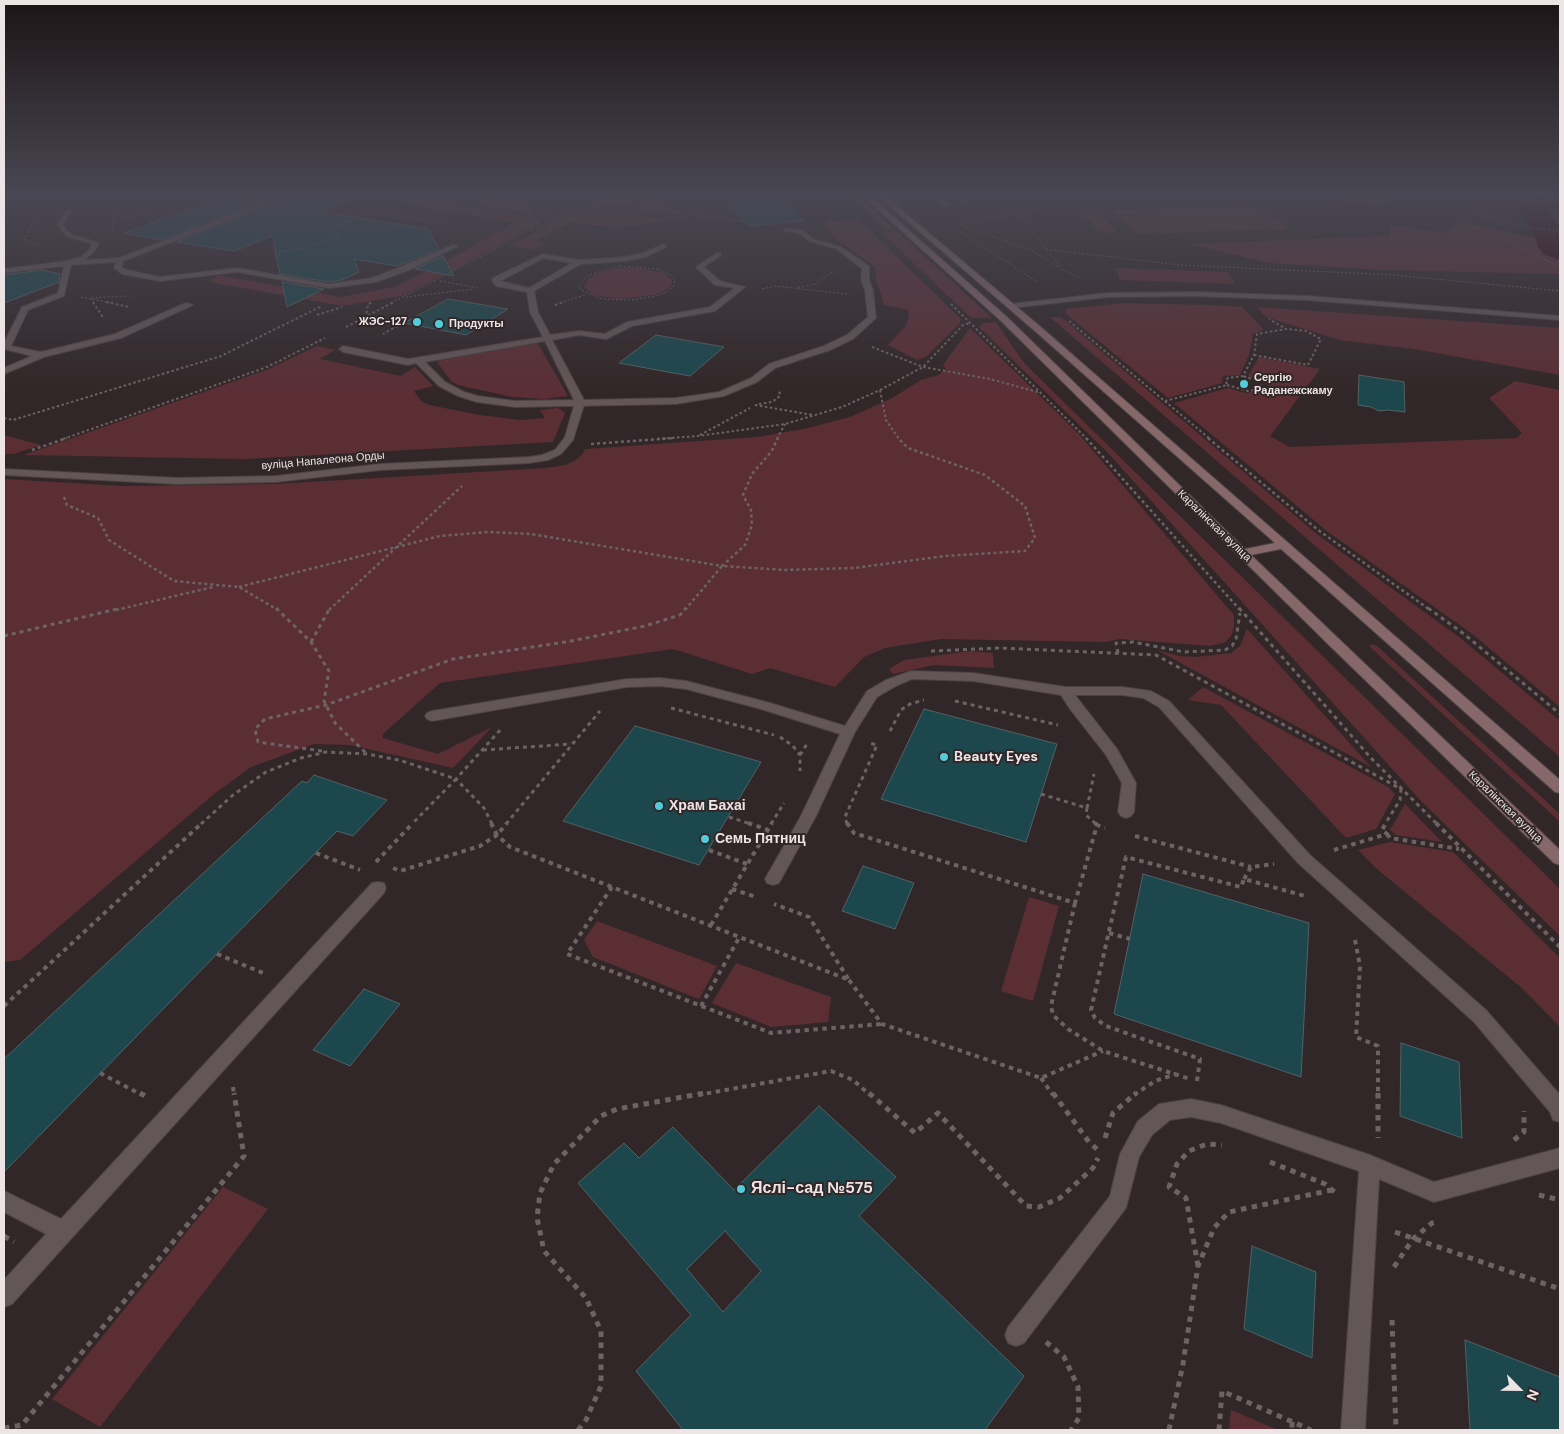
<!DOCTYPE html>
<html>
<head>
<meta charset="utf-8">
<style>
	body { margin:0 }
	#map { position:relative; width:1564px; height:1434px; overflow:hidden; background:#322728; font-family:"DM Sans",sans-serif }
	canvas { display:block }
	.frame { position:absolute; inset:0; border:5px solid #ece4e5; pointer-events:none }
	.north { position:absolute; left:1494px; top:1364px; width:50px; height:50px; -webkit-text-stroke:4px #322728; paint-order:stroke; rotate:113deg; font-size:14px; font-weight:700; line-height:20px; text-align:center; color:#ece4e5 }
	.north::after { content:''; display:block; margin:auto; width:18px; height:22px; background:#ece4e5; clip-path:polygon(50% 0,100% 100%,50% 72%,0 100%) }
</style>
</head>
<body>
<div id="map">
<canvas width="1564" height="1434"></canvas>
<div class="frame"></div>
<div class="north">N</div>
</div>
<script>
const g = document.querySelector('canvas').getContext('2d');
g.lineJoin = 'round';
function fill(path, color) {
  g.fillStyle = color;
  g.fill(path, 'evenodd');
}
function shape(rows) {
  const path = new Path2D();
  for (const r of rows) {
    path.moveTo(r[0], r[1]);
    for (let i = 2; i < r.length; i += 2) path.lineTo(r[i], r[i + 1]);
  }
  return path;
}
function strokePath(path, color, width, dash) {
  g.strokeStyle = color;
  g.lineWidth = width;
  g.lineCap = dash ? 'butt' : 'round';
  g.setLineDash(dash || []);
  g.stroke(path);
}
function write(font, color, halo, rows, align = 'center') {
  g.font = font + ' "DM Sans",sans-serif';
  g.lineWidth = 4;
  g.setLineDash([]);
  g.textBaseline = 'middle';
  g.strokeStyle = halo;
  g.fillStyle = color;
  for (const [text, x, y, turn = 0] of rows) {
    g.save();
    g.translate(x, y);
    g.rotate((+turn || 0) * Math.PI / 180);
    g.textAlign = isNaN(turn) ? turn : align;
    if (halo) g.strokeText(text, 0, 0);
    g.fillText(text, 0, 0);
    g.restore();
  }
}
const green = shape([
	[476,195,530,203,536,213,483,206],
	[608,195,644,195,627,207,586,207],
	[650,195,659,195,660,200,664,204,683,213,668,215,634,209],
	[849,195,858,195,895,229,885,230],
	[1318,195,1380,195,1390,199,1383,205,1378,206],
	[410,196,539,218,544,220,539,224,473,260,401,296,342,306,210,282,209,280,219,275,341,297,394,287,435,267,514,223,396,202],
	[1256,205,1290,229,1138,234,1111,210],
	[609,209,674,220,616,228,571,222,535,241,547,243,534,250,509,246,573,212],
	[1097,211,1117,232,1101,233,1081,212],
	[829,220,836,222,859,220,961,319,960,323,926,357,917,360,888,345,906,326,909,316,908,310,884,305,880,290,876,281,875,267,836,239,824,224],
	[1542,220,1560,220,1560,274,1383,270,1269,263,1189,244,1390,236,1391,225,1445,233,1456,224,1465,223,1544,240,1541,226],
	[898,232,992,318,971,318,882,233],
	[636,267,664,273,672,280,672,284,669,288,654,295,620,299,599,296,591,293,584,286,589,278,595,274,614,269],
	[1116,268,1228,272,1235,284,1120,280],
	[1124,303,1209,305,1242,307,1264,330,1253,334,1249,355,1240,375,1223,376,1222,383,1168,398,1065,313,1067,309],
	[1257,307,1560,328,1560,375,1414,349,1340,340,1266,317],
	[1050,317,1061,317,1318,535,1459,637,1560,721,1560,757],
	[996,322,1024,363,1560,889,1560,936,1421,801,1108,453,979,327,983,323],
	[970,328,1078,433,1234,615,1234,628,1231,636,1226,642,1210,646,1120,639,1105,642,941,639,885,648,864,657,835,687,770,668,752,674,673,649,440,683,383,734,383,738,438,754,492,727,453,768,350,745,314,744,251,767,214,794,20,960,4,962,4,479,123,486,275,484,546,468,565,465,574,461,582,455,585,449,757,437,804,429,850,417,892,398,921,380,939,375,946,369,943,365],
	[537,342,568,396,544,399,512,397,458,385,451,381,437,362,443,359],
	[317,346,335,350,320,359,401,376,415,367,433,386,414,391,421,401,429,405,480,415,520,420,545,418,540,410,558,408,565,413,553,442,244,459,24,455,269,369],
	[1259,357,1320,369,1270,436,1290,447,1517,438,1522,433,1489,398,1515,381,1560,390,1560,707,1471,633,1328,532,1174,403,1228,388,1245,393,1266,390,1268,386,1264,381,1248,376],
	[4,435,41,445,13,454,4,454],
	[1247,629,1371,767,1157,650,1179,656,1196,657,1231,653,1240,646],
	[1370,644,1377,646,1560,814,1560,822,1370,647],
	[970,651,993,653,994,668,934,665,893,674,889,669,904,660],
	[1203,687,1388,787,1395,794,1376,829,1346,838,1221,705,1188,700],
	[1405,804,1442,842,1396,835,1390,830],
	[1390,842,1453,852,1560,958,1560,1027,1523,989,1377,869,1358,850],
	[1029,897,1059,906,1033,1001,1001,991],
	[597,921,717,966,699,999,593,957,584,940],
	[736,963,831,997,828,1022,771,1027,712,1003],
	[223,1187,268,1209,100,1427,52,1399],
	[1231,1410,1278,1430,1229,1430]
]);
const water = shape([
	[1471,195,1560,195,1560,210,1543,211,1508,207,1483,202,1471,195]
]);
const river = shape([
	[1510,195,1538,195,1560,227,1560,260,1543,254,1538,247,1534,233,1510,195]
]);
const building = shape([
	[238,195,278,195,162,240,124,233,207,203,221,201,238,195],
	[294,195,361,195,322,212,428,229,439,249,397,266,354,259,359,272,342,280,329,282,280,274,272,236,234,251,177,242,294,195],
	[722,195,779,195,804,221,748,226,722,195],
	[443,256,454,276,415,269,443,256],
	[42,270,60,274,59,282,4,303,4,275,42,270],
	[282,282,324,289,287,307,282,282],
	[448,299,508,309,466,335,404,323,448,299],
	[656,335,724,347,690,376,619,363,656,335],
	[1359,375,1404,382,1405,412,1388,410,1379,411,1371,407,1358,405,1359,375],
	[924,709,1057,744,1026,842,881,799,924,709],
	[635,726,761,762,699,865,563,821,635,726],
	[314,775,387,800,353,836,337,831,4,1172,4,1059,302,781,307,783,314,775],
	[863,866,914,883,895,929,842,911,863,866],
	[1143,874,1309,923,1301,1077,1114,1014,1143,874],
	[364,989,400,1004,350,1066,313,1050,364,989],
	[1401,1043,1459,1062,1462,1138,1400,1116,1401,1043],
	[819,1106,896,1177,859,1216,1024,1376,985,1430,683,1430,636,1371,691,1315,578,1183,624,1143,639,1158,673,1127,734,1190,819,1106],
	[725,1231,761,1271,723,1312,687,1269,725,1231],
	[1252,1246,1316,1272,1312,1358,1244,1329,1252,1246],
	[1465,1340,1560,1377,1560,1430,1470,1430,1465,1340]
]);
const pathFar5 = shape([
	[414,195,556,217],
	[472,195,479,206],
	[1099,195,1091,201,1099,204,1148,202,1153,199,1140,195],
	[1119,195,1128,203,1126,207],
	[1188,195,1197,197,1206,195],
	[1241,195,1252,201],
	[1448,195,1455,202,1470,211,1511,225,1560,231],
	[4,197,9,195],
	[1094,198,1143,197],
	[441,199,452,195],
	[535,199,542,215],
	[307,206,335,195],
	[574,210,622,209,671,217,693,215,769,225],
	[628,210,647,195],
	[1017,213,1063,270,1078,277],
	[529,214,532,230],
	[113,223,191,195],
	[961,225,1031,250,1060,268],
	[953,226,1042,208,1086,195],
	[957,230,1036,281],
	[112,233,115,208,151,195],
	[1508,241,1560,267],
	[39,244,24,241,38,212,43,210],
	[1046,249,1179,265,1394,275,1560,291],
	[275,254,283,251,308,248,338,235,334,227,372,211,451,225,453,227],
	[620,266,658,269,673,276,675,281,673,287,666,292,656,296,632,300,602,299,581,290,579,285,588,275,620,266],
	[440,281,478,288],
	[798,288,815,284,831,273,835,273],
	[762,289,775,286,847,294],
	[81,297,112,303],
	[406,297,474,289],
	[94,303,90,298,129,296],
	[391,303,600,195],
	[560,303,587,294]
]);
const pathFar4 = shape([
	[93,302,104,319],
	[106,302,129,307],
	[371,303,368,304,366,316,401,324,383,334],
	[951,304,1087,439],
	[555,305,563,302],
	[317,315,342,307],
	[1069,321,1210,439],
	[346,327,394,302],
	[872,347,923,367,990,379,1041,393],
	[1254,355,1308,365,1321,339,1306,331,1286,329],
	[1227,385,1248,391,1255,390,1261,386,1259,381,1243,376],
	[880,390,886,420,899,439],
	[1165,401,1227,385,1226,380,1228,378,1243,376,1254,355,1257,334,1286,329,1269,319],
	[759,404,772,402,780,396,779,389],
	[755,405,813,415],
	[4,418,13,420,221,356,322,306],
	[700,435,750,408],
	[63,439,267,367,325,338],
	[657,439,698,436,785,424,842,407,880,390,923,367,963,325,970,323],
	[777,439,785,424]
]);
const pathFar3 = shape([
	[1086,438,1240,610],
	[1208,438,1318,530,1430,610],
	[591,444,674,438],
	[32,450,67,438],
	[64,497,67,505,98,518,109,540,174,581,239,587,278,610],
	[239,587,440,536,488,532,531,534,722,566,745,545,752,525,751,510,743,495,752,474,771,452,778,438],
	[116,610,213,587],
	[329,610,462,486],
	[685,610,722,566,786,570,854,568,945,556,1025,551,1035,538,1025,506,985,475,908,448,898,438]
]);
const pathFar2 = shape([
	[276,608,311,642,329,671,324,701,335,723,367,754],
	[1239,608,1371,758,1437,824],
	[1428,608,1464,634,1560,714],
	[4,636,121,608],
	[311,642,330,608],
	[931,651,1000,648,1156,655,1401,789,1400,800,1385,824],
	[1118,653,1116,643,1133,642,1184,652,1225,650,1232,646,1236,639,1240,613],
	[955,701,1058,725],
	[671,708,774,735],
	[890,731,901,710,910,704,924,700],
	[780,737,793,746,800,755,800,771],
	[483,750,571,744],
	[322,751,258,742,255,729,265,719,326,705,453,659,566,642,645,626,680,615,686,608],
	[800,755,807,744],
	[1041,794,1087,808,1086,815,1096,824],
	[1087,808,1094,774],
	[729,817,751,824],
	[201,824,233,795,266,772,301,758,326,752,367,754,399,760,456,779,412,824],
	[492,824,484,808,456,779,502,728],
	[506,824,600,711],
	[771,824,784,803],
	[847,824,845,817,877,745,869,743]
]);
const pathFar1 = shape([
	[491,823,497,835,507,823],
	[748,823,768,830],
	[847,823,854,833,1075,903,1097,825,1105,828],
	[1095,823,1097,825],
	[1436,823,1560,947],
	[1387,834,1390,838,1459,849],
	[1135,836,1251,867],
	[709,850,747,864],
	[1334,850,1387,834,1382,830,1386,823],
	[316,853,360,870],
	[376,862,413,823],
	[393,868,400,871,480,846,497,835,510,847,849,980,809,917,774,904],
	[1244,879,1251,867,1274,864],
	[612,887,567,954,771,1033,882,1024],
	[732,889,756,897],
	[1075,903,1051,1006,1053,1015,1068,1029,1103,1051,1190,1079],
	[711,925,772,823],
	[1109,933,1130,939],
	[1355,940,1360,966,1356,1037,1378,1046,1378,1095],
	[217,954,263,973],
	[849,980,882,1024,1041,1078,1103,1051],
	[4,1006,202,823],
	[701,1006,740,936],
	[100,1073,142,1095],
	[1041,1078,1053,1095],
	[1197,1081,1200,1059,1106,1026,1095,1018,1091,1010,1126,857,1241,887,1244,879,1305,896],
	[233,1087,234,1095],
	[698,1095,831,1071,853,1080,870,1095],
	[1134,1095,1155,1081,1176,1074]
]);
const path = shape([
	[140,1093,149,1098],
	[869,1093,915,1133,938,1113,1026,1206,1039,1207,1060,1198,1093,1168,1098,1158],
	[1053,1093,1089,1142,1100,1152],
	[1378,1093,1378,1138],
	[1105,1138,1113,1113,1136,1093],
	[1514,1140,1524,1132,1524,1111],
	[1270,1162,1325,1184,1338,1195],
	[1539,1195,1560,1200],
	[1395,1232,1560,1289],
	[4,1236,14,1242],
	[1198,1266,1186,1198,1169,1187,1177,1164,1189,1151,1207,1144,1222,1145],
	[1394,1267,1413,1239,1432,1223,1436,1222],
	[1392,1320,1396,1430],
	[1046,1342,1064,1357,1078,1387,1079,1418,1071,1430],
	[1292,1422,1292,1430],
	[4,1428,22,1425,244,1156,234,1093],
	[578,1430,586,1420,601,1386,601,1331,586,1298,544,1251,537,1218,540,1193,554,1164,601,1116,617,1109,705,1093],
	[1169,1430,1183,1364,1198,1266,1214,1228,1229,1212,1332,1190],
	[1219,1430,1222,1391,1311,1430]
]);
const service = shape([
	[283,195,292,195,123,261,122,267,127,270,160,277,237,268,329,284,372,278,403,266,453,245,458,246,409,270,376,282,329,288,237,272,160,281,122,274,114,268,116,262,71,265,64,296,28,310,11,346,41,352,115,334,186,303,193,305,121,338,44,357,4,374,4,368,32,356,4,349,4,343,22,307,58,293,64,266,4,273,4,269,67,261,81,257,89,250,92,244,66,236,57,224,68,209,73,210,63,224,70,234,99,243,94,252,84,260,119,258,283,195],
	[900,195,907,195,910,198,888,205,888,203,902,198,900,195],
	[931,195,938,195,951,205,946,206,931,195],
	[951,195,958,195,969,203,964,204,951,195],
	[784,229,803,230,813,239,841,247,869,266,869,280,873,290,876,318,853,339,830,350,775,368,757,382,724,396,676,404,515,407,477,402,458,396,439,386,416,363,408,365,343,352,339,349,343,346,408,359,543,337,530,312,527,292,496,286,492,280,493,278,543,254,579,260,626,257,643,253,664,244,666,245,666,247,645,257,626,261,581,264,534,291,538,312,550,335,579,331,605,334,627,322,710,307,735,288,715,285,696,267,717,253,721,253,721,255,704,267,720,281,745,287,715,311,632,326,606,339,579,335,552,340,584,400,676,398,719,392,751,378,769,364,824,346,847,335,868,317,865,290,861,280,862,269,837,249,809,241,799,233,784,231,784,229],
	[544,258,572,263,529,288,500,281,544,258],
	[545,341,574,400,515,401,478,396,464,392,445,382,425,362,545,341],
	[911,671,973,673,1066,687,1122,687,1151,691,1169,701,1310,855,1486,1010,1560,1095,1560,1122,1553,1120,1550,1112,1474,1022,1298,863,1159,707,1143,698,1122,695,1075,695,1117,749,1136,783,1134,812,1131,816,1126,818,1121,816,1118,812,1122,783,1106,755,1070,709,1061,695,973,681,912,679,896,686,877,697,855,732,816,816,779,883,773,885,767,883,765,879,801,816,840,734,761,709,686,689,660,686,627,687,432,721,427,719,425,716,427,713,432,711,627,679,660,678,686,681,770,703,845,726,867,691,886,680,911,671],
	[378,882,384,883,386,888,384,893,12,1304,4,1307,4,1280,46,1234,4,1212,4,1191,61,1219,372,883,378,882],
	[1191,1099,1221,1105,1370,1155,1434,1182,1560,1148,1560,1168,1434,1202,1379,1179,1365,1430,1341,1430,1359,1171,1221,1123,1191,1117,1170,1120,1152,1135,1139,1157,1126,1208,1024,1343,1016,1346,1008,1343,1005,1335,1008,1327,1110,1196,1120,1154,1138,1121,1159,1104,1191,1099]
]);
const minor = shape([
	[1194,292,1307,296,1560,316,1560,320,1307,300,1194,296,1108,297,1011,308,1007,306,1011,304,1108,293,1194,292],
	[580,399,585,402,573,440,561,454,548,460,529,463,380,470,276,482,177,484,4,475,4,469,177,478,276,476,380,464,529,457,542,455,555,450,565,437,575,402,580,399]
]);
const secondary = shape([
	[862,195,869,195,1007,317,1245,549,1275,543,1036,332,877,195,884,195,1042,328,1560,780,1560,793,1555,792,1281,549,1251,555,1560,850,1560,865,1554,863,1332,648,1001,321,862,195]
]);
const markers = [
	[417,322,5,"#53cbdb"],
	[439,324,5,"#53cbdb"],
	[1244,384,5,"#53cbdb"],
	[944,757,5,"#53cbdb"],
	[659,806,5,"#53cbdb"],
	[705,839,5,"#53cbdb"],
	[741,1189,5,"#53cbdb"]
];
const farPoinames = [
	["ЖЭС-127",407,322,"right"],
	["Продукты",449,324],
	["Сергію",1254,378],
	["Раданежскаму",1254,391]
];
const farStreetnames = [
	["вуліца Напалеона Орды",323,461,-5],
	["Каралінская вуліца",1214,526,44],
	["Каралінская вуліца",1505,807,44]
];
const poiNames = [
	["Beauty Eyes",954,757],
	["Храм Бахаі",669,806],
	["Семь Пятниц",715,839]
];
const nearPoinames = [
	["Яслі-сад №575",751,1189]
];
fill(green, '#5b2e34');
fill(water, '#35010f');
strokePath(water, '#6c454f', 1);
fill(river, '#35010f');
fill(building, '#1b474d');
strokePath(building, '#536163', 1);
strokePath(service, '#4c4243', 2);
strokePath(minor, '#4c4243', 2);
strokePath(secondary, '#4c4243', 2);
strokePath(pathFar5, '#6d6364', 1, [2, 2]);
strokePath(pathFar4, '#6d6364', 2, [2.5, 2.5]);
strokePath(pathFar3, '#6d6364', 2.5, [3, 3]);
strokePath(pathFar2, '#6d6364', 3, [4, 4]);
strokePath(pathFar1, '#6d6364', 4, [4.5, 4.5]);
strokePath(path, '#6d6364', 5, [5.5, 5.5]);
fill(service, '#635657');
fill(minor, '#635657');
fill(secondary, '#86676a');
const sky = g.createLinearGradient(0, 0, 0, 396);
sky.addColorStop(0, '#1c1516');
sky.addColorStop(0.49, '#494753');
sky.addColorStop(1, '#49475300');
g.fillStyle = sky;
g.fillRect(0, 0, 1564, 396);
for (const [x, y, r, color] of markers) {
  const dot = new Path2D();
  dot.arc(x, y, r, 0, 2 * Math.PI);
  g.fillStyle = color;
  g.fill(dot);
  strokePath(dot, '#322728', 2);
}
write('bold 11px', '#ece4e5', '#322728', farPoinames, 'left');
write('11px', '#ece4e5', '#322728', farStreetnames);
write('bold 14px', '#ece4e5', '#322728', poiNames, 'left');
write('bold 16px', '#ece4e5', '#322728', nearPoinames, 'left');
</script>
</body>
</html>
